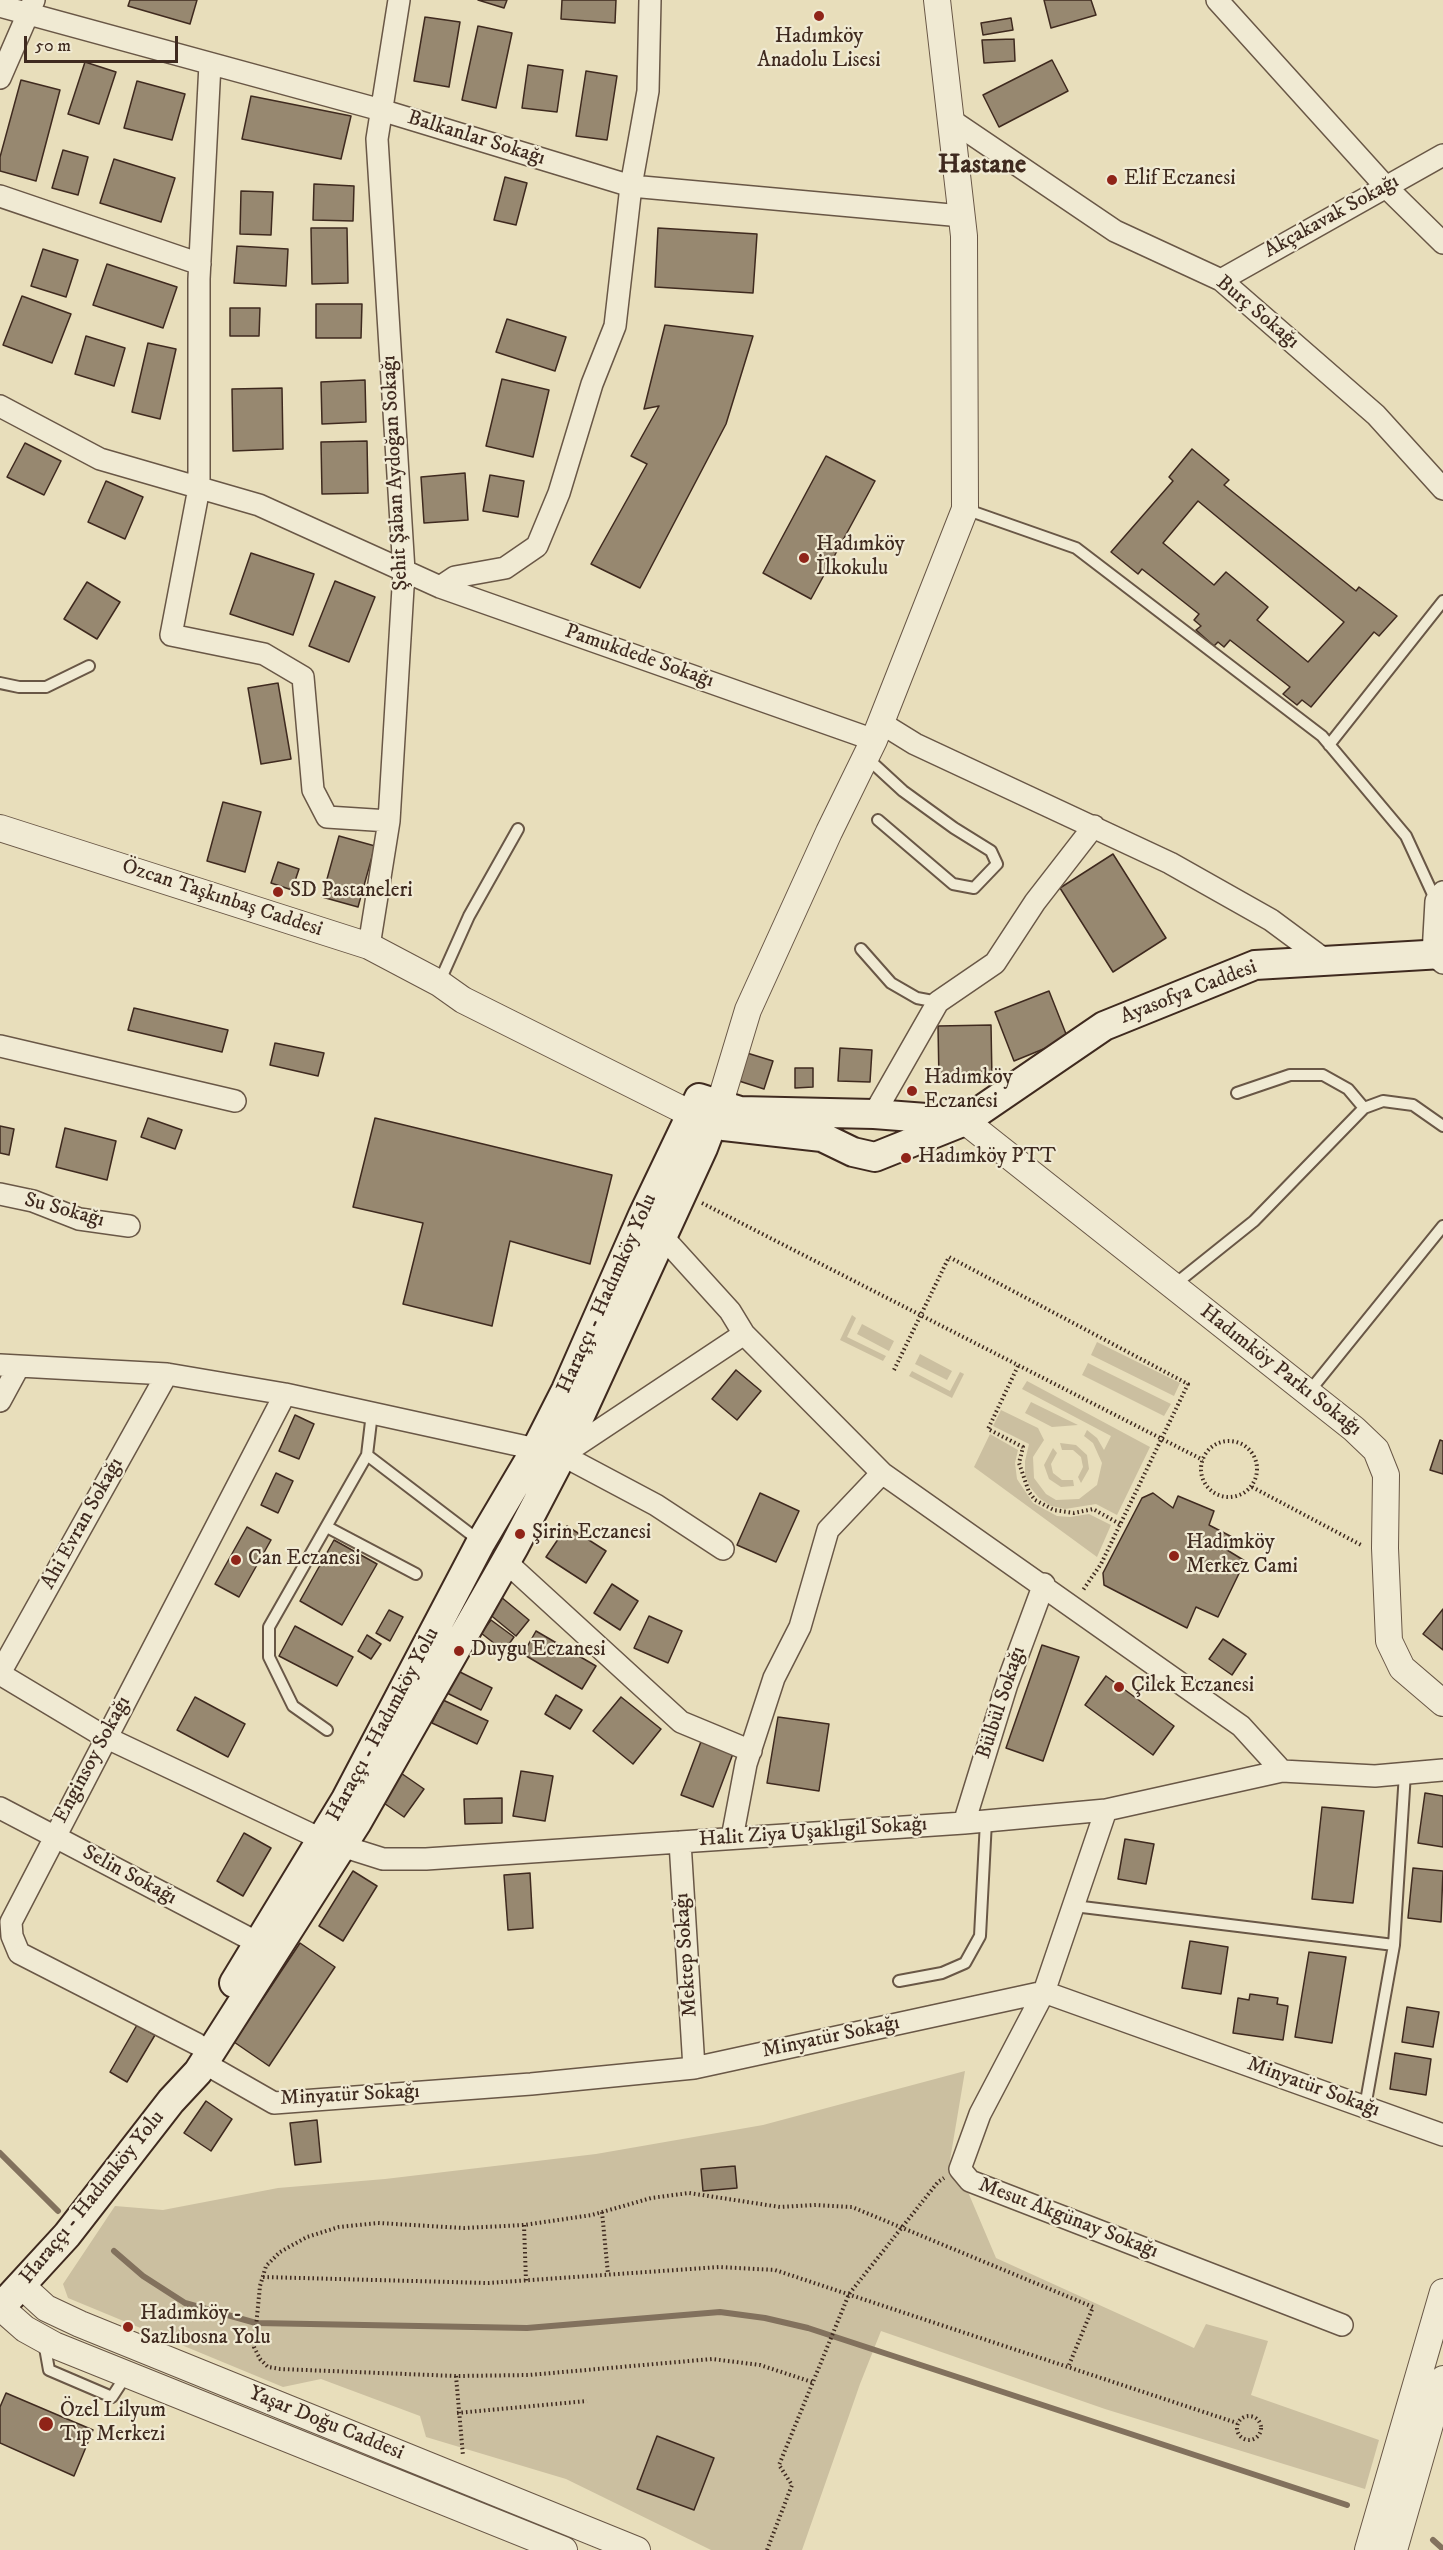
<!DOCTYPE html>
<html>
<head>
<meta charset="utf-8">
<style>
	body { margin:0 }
	#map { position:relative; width:1443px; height:2550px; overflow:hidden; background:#e8debb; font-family:"IM FELL DW Pica",serif }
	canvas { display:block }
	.scale { position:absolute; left:24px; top:36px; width:154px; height:27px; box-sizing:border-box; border:3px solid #3f2a1f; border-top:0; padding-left:8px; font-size:18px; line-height:21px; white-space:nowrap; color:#3f2a1f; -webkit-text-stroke:4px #f0ead3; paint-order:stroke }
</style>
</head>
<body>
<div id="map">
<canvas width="1443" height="2550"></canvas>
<div class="scale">50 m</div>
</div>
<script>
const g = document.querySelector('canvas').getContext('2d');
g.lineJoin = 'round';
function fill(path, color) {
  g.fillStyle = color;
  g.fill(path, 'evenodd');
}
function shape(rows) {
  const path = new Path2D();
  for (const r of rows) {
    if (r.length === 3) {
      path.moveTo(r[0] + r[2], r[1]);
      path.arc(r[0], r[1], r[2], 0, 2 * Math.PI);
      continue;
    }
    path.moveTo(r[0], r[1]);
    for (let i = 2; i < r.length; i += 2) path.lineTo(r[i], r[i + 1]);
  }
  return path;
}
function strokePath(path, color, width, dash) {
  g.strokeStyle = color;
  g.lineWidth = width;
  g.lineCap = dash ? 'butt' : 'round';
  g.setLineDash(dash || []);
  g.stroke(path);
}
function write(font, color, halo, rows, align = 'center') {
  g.font = font + ' "IM FELL DW Pica",serif';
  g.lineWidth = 4.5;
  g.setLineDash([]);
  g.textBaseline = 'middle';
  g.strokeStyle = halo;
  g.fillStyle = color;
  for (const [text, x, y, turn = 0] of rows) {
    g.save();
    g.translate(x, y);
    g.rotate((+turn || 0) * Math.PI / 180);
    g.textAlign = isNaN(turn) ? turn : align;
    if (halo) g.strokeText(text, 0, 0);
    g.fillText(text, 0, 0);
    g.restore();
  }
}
const green = shape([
	[852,1315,856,1318,847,1337,886,1356,883,1361,840,1340],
	[862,1324,894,1341,889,1351,857,1334],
	[1097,1342,1180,1383,1174,1396,1091,1355],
	[920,1354,952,1371,947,1380,915,1364],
	[1088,1363,1171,1404,1164,1416,1082,1375],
	[912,1371,950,1391,960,1372,964,1374,952,1398,909,1376],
	[1027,1381,1150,1447,1117,1515,1096,1504,1065,1509,1051,1506,1039,1498,1030,1487,1025,1474,1025,1461,1029,1444,993,1426,1001,1410,1038,1428,1044,1440,1033,1457,1034,1478,1046,1494,1056,1500,1079,1499,1097,1485,1102,1463,1093,1443,1084,1436,1087,1430,1097,1438,1104,1450,1111,1436,1022,1389],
	[1031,1402,1078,1425,1052,1427,1025,1413],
	[990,1434,1018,1450,1015,1463,1017,1479,1033,1503,1057,1516,1070,1517,1089,1514,1111,1525,1097,1557,974,1467],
	[1060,1443,1076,1445,1087,1455,1089,1469,1081,1483,1078,1477,1083,1467,1081,1457,1073,1450,1062,1450],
	[1053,1448,1057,1453,1051,1464,1053,1473,1062,1480,1073,1480,1074,1486,1061,1487,1049,1479,1044,1465],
	[965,2071,949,2166,968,2192,996,2258,1194,2348,1206,2324,1268,2341,1251,2395,1379,2440,1365,2489,1105,2409,881,2331,860,2384,802,2550,711,2550,566,2479,426,2437,420,2416,321,2379,283,2387,68,2298,63,2284,115,2206,163,2210,278,2188,385,2179,596,2154,763,2125]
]);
const stream = shape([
	[0,2153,58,2211],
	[114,2251,143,2276,185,2303,256,2323,527,2328,720,2312,765,2318,808,2328,1347,2505],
	[1433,2540,1443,2549]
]);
const building = shape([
	[130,0,197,0,190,24,128,6,130,0],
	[478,0,507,0,504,8,478,0],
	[562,0,616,0,615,23,561,19,562,0],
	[1044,0,1091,0,1096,15,1051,28,1044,0],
	[425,17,460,22,449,87,414,81,425,17],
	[1011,18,1013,30,983,35,981,23,1011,18],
	[478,26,512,33,496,108,462,100,478,26],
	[1014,39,1015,61,984,63,982,40,1014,39],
	[1052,60,1068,91,999,127,983,95,1052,60],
	[85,62,116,72,99,124,68,114,85,62],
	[528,65,563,70,557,112,522,108,528,65],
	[586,71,617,76,607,140,576,136,586,71],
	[21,80,60,90,36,181,0,171,0,157,21,80],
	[137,81,185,94,172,140,124,128,137,81],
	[251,96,351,116,341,159,242,139,251,96],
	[63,150,88,157,78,195,52,188,63,150],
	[114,159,175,178,161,222,100,203,114,159],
	[505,177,527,183,516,225,494,220,505,177],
	[314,184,354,186,353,221,313,220,314,184],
	[241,191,273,192,271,235,240,234,241,191],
	[311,228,347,228,348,283,312,284,311,228],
	[658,228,757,234,753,293,655,287,658,228],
	[237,246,288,249,286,286,234,283,237,246],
	[43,249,78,260,66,297,31,286,43,249],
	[107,264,177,287,163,328,93,305,107,264],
	[22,296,71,314,52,363,3,345,22,296],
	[316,304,362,304,361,338,316,338,316,304],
	[230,308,260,308,259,336,230,336,230,308],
	[507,319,566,337,555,371,496,352,507,319],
	[665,325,753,336,726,424,640,588,591,564,647,464,631,456,659,406,644,409,665,325],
	[86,336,125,348,114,386,75,374,86,336],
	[148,343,176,349,160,419,132,412,148,343],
	[502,379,549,390,533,457,486,446,502,379],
	[365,380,366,422,322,424,321,382,365,380],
	[282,388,283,449,233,451,232,389,282,388],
	[367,441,368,493,322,494,321,442,367,441],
	[25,443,61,461,44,495,7,477,25,443],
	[1192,449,1229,480,1224,485,1356,591,1359,587,1397,616,1379,636,1374,632,1311,707,1302,700,1297,705,1283,694,1290,687,1230,640,1224,647,1218,642,1214,646,1196,630,1201,626,1194,620,1199,614,1142,569,1138,574,1111,552,1173,481,1169,477,1192,449],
	[1198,501,1344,622,1308,662,1257,620,1268,607,1226,572,1214,585,1163,543,1198,501],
	[826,456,875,481,811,599,763,573,826,456],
	[465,473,468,520,424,523,421,477,465,473],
	[490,475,524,481,518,517,483,511,490,475],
	[106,481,143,497,125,539,88,522,106,481],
	[251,553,314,574,293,635,230,614,251,553],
	[335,581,375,597,349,662,309,646,335,581],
	[87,582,120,602,97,639,64,619,87,582],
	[278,683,291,759,261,764,248,688,278,683],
	[223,802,261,812,245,872,207,861,223,802],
	[339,836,375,846,358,907,322,897,339,836],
	[1113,854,1166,938,1113,972,1060,888,1113,854],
	[278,862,299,869,292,890,271,883,278,862],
	[1049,991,1068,1039,1014,1061,995,1012,1049,991],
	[134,1008,228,1030,222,1052,128,1030,134,1008],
	[991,1025,992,1080,939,1081,938,1026,991,1025],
	[275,1043,324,1053,318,1076,270,1065,275,1043],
	[840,1048,872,1050,870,1082,838,1081,840,1048],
	[747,1053,773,1061,764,1089,739,1081,747,1053],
	[795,1068,813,1068,813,1087,795,1088,795,1068],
	[148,1118,182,1130,175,1149,141,1137,148,1118],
	[375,1118,612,1175,590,1264,510,1241,492,1326,403,1304,423,1223,353,1207,375,1118],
	[0,1126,14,1129,9,1155,0,1153,0,1126],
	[65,1128,116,1141,107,1180,56,1167,65,1128],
	[736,1370,761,1391,737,1420,712,1399,736,1370],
	[295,1415,314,1424,299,1459,279,1451,295,1415],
	[1440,1440,1443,1441,1443,1474,1430,1470,1440,1440],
	[276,1473,293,1481,278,1513,261,1505,276,1473],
	[760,1493,799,1511,776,1562,737,1545,760,1493],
	[1153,1493,1173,1508,1178,1496,1214,1511,1209,1525,1234,1538,1227,1550,1245,1561,1218,1617,1196,1607,1187,1628,1104,1585,1103,1573,1142,1498,1153,1493],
	[567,1526,606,1551,586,1583,546,1557,567,1526],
	[247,1527,271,1540,239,1597,215,1584,247,1527],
	[334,1540,377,1564,342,1625,300,1601,334,1540],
	[612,1584,638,1601,620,1630,594,1613,612,1584],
	[501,1597,529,1620,516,1636,488,1613,501,1597],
	[1443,1609,1443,1650,1423,1634,1443,1609],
	[389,1610,403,1617,390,1641,376,1633,389,1610],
	[649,1616,682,1631,668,1663,634,1648,649,1616],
	[491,1620,514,1637,504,1651,481,1633,491,1620],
	[295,1626,353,1657,337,1686,279,1656,295,1626],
	[536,1631,596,1666,582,1689,523,1654,536,1631],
	[367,1635,381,1644,371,1659,358,1651,367,1635],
	[1223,1639,1246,1654,1232,1675,1209,1659,1223,1639],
	[1042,1645,1079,1657,1043,1761,1006,1748,1042,1645],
	[454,1669,492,1688,481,1710,443,1691,454,1669],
	[1106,1676,1174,1726,1153,1755,1085,1705,1106,1676],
	[556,1695,582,1710,570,1729,545,1714,556,1695],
	[195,1697,245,1724,228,1757,177,1730,195,1697],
	[621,1697,661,1729,633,1764,593,1731,621,1697],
	[443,1700,488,1721,477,1744,432,1723,443,1700],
	[778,1717,829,1724,819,1791,767,1783,778,1717],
	[702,1739,734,1751,713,1807,681,1795,702,1739],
	[398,1771,424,1789,404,1817,378,1799,398,1771],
	[521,1771,553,1776,545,1821,513,1816,521,1771],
	[1425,1793,1443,1796,1443,1847,1418,1843,1425,1793],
	[502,1798,502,1823,465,1824,464,1799,502,1798],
	[1322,1807,1364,1811,1353,1903,1312,1899,1322,1807],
	[244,1833,271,1848,243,1896,217,1881,244,1833],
	[1125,1839,1154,1844,1146,1884,1118,1879,1125,1839],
	[1413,1868,1443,1871,1441,1922,1408,1918,1413,1868],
	[353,1871,377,1886,343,1941,319,1926,353,1871],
	[530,1873,533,1928,508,1930,504,1875,530,1873],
	[1190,1941,1228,1947,1221,1994,1182,1988,1190,1941],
	[300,1943,335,1967,269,2066,234,2042,300,1943],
	[1309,1952,1346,1957,1332,2043,1295,2037,1309,1952],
	[1250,1994,1278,1998,1277,2004,1288,2006,1283,2040,1233,2033,1238,1998,1249,2000,1250,1994],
	[1407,2007,1439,2012,1433,2047,1402,2042,1407,2007],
	[137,2025,155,2035,127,2082,110,2072,137,2025],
	[1395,2053,1431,2059,1426,2095,1390,2089,1395,2053],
	[206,2101,232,2119,211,2151,184,2133,206,2101],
	[317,2120,321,2162,295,2165,290,2123,317,2120],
	[735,2166,737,2188,703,2191,701,2169,735,2166],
	[6,2393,93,2430,74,2476,0,2443,0,2407,6,2393],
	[657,2436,714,2458,694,2510,637,2489,657,2436]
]);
const path = shape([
	[702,1203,1203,1460],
	[1018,1366,988,1429,1023,1447,1019,1463,1029,1492,1035,1500,1054,1510,1074,1513,1093,1509,1120,1524],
	[894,1370,949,1257,1188,1384,1101,1564,1083,1590],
	[1229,1469,28],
	[1252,1487,1363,1546],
	[602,2212,608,2274],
	[524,2225,526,2281],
	[263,2277,488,2283,719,2267,775,2270,1237,2423],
	[456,2376,463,2456],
	[812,2382,760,2365,712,2359,529,2375,456,2376,280,2369,268,2367,260,2359,254,2347,260,2286,266,2266,280,2252,307,2237,339,2227,378,2223,464,2228,524,2225,592,2215,651,2198,689,2193,780,2207,816,2205,852,2207,1093,2307,1069,2365],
	[457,2413,587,2401],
	[1249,2428,12],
	[767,2550,792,2485,779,2465,849,2294,938,2182,944,2178]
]);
const service = shape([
	[965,509,1076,548,1322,736,1406,836,1436,901],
	[0,683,19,687,46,687,89,666],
	[1329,745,1443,601],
	[866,757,903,791,954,828,991,851,997,864,974,888,953,884,878,820],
	[861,949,891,983,917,998,938,1002],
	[439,983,469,916,518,829],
	[1237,1093,1290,1075,1323,1075,1348,1089,1364,1108],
	[1174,1285,1254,1221,1364,1108,1383,1101,1413,1105,1443,1126],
	[1308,1393,1443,1226],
	[367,1455,481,1542],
	[327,1527,416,1574],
	[327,1730,293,1706,269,1657,269,1627,367,1455,372,1413],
	[1074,1906,1394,1945],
	[899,1981,942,1973,965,1963,980,1936,986,1821],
	[1365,2107,1394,1945,1405,1773],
	[44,2342,49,2370,112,2397,127,2374]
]);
const minor = shape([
	[1217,0,1386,187,1443,243],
	[0,6,381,110,631,186,962,216],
	[210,64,199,279,199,488,171,635,264,654,303,677,313,790,327,817,389,821],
	[0,78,34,0],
	[951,120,1115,231,1221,280,1376,415,1443,489],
	[0,196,200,264],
	[1221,280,1443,155],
	[0,406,100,459,259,505,440,587,874,740],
	[440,587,455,577,505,568,537,546,559,493,592,384,615,326,631,186,648,91,650,0],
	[881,723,915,744,1170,863,1271,920,1325,960],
	[369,946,389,821,404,571,377,139,399,0],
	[1443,963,1433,954,1436,901,1443,892],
	[0,1046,235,1101],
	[874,1114,938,1002,995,963,1035,902,1094,826],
	[0,1194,33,1201,79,1219,129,1226],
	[661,1235,730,1311,744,1334,882,1473,1241,1726,1282,1771,1375,1776,1443,1770],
	[0,1365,167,1374,285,1394,536,1449],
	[0,1401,19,1366],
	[723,1549,656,1505,562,1455,744,1334],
	[505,1561,681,1722,751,1751],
	[0,1673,167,1374],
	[0,1674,105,1737,321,1839],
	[0,1808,258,1943],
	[1106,1810,1044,1992,980,2114,960,2169,970,2181,1342,2325],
	[964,1823,1007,1684,1044,1584],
	[732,1838,746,1764,774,1678,800,1627,828,1530,882,1473],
	[680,1842,694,2068],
	[342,1846,383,1859,426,1859,964,1823,1106,1810,1282,1771],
	[197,2044,19,1953,12,1936,11,1922,285,1394],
	[204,2063,274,2103,531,2084,694,2068,1044,1992,1443,2135]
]);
const tertiary = shape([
	[0,828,369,946,439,983,463,1000,691,1114],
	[719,1106,748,1010,829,832,874,740,965,509,964,236,937,0],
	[965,1121,1354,1429,1376,1450,1386,1475,1385,1548,1389,1641,1402,1668,1443,1703],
	[22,2286,46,2308,80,2324,637,2550],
	[0,2307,25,2329,54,2345,564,2550],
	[1368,2550,1443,2292],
	[1394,2550,1443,2379]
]);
const secondary = shape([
	[724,1126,822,1137,853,1152,875,1157,965,1121,1104,1026,1255,965,1443,954],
	[234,1983,346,1799,481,1542,536,1449,566,1390,643,1215,699,1098,740,1111,874,1114,965,1121],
	[0,2308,67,2235,171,2101,198,2072,356,1824,514,1547,562,1455,703,1148,719,1106]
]);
const markers = [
	[819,16,6,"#8f2418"],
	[1112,180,6,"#8f2418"],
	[804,558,6,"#8f2418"],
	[278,892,6,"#8f2418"],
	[912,1091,6,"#8f2418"],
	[906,1158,6,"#8f2418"],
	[520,1534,6,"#8f2418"],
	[1174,1556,6,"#8f2418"],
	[236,1560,6,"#8f2418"],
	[459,1651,6,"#8f2418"],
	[1119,1687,6,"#8f2418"],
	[128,2327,6,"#8f2418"],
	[46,2424,8,"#8f2418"]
];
const poiNames = [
	["Hadımköy",819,38,"center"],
	["Anadolu Lisesi",819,62,"center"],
	["Elif Eczanesi",1124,180],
	["Hadımköy",816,546],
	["İlkokulu",816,570],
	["SD Pastaneleri",290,892],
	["Hadımköy",924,1079],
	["Eczanesi",924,1103],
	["Hadımköy PTT",918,1158],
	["Şirin Eczanesi",532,1534],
	["Hadımköy",1186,1544],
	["Merkez Cami",1186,1568],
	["Can Eczanesi",248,1560],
	["Duygu Eczanesi",471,1651],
	["Çilek Eczanesi",1131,1687],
	["Hadımköy -",140,2315],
	["Sazlıbosna Yolu",140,2339],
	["Özel Lilyum",60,2412],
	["Tıp Merkezi",60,2436]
];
const streetNames = [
	["Balkanlar Sokağı",476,139,17],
	["Akçakavak Sokağı",1332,217,-29],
	["Burç Sokağı",1257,313,40],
	["Şehit Şaban Aydoğan Sokağı",396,473,-93],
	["Pamukdede Sokağı",639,657,19],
	["Özcan Taşkınbaş Caddesi",222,899,18],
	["Ayasofya Caddesi",1189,993,-21],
	["Su Sokağı",64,1211,15],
	["Haraççı - Hadımköy Yolu",608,1294,-66],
	["Hadımköy Parkı Sokağı",1280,1371,38],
	["Ahi Evran Sokağı",83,1524,-61],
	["Bülbül Sokağı",1002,1703,-72],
	["Haraççı - Hadımköy Yolu",384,1725,-62],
	["Enginsoy Sokağı",93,1760,-62],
	["Halit Ziya Uşaklıgil Sokağı",813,1833,-4],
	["Selin Sokağı",129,1876,28],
	["Mektep Sokağı",687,1955,-94],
	["Minyatür Sokağı",831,2038,-12],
	["Minyatür Sokağı",1313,2088,20],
	["Minyatür Sokağı",350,2096,-3],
	["Haraççı - Hadımköy Yolu",93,2198,-51],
	["Mesut Akgünay Sokağı",1068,2219,21],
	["Yaşar Doğu Caddesi",326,2424,22]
];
const districtNames = [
	["Hastane",982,166]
];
fill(green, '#cbbfa0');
strokePath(stream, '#82715d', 6);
fill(building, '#978870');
strokePath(building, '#3f2a1f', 1.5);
strokePath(service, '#695746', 14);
strokePath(minor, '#695746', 24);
strokePath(tertiary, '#695746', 28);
strokePath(secondary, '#3f2a1f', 32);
strokePath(path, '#3f2a1f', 4, [1.5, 3]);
strokePath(service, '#f0ead3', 10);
strokePath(minor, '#f0ead3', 21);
strokePath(tertiary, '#f0ead3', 26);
strokePath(secondary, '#f0ead3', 28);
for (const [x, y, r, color] of markers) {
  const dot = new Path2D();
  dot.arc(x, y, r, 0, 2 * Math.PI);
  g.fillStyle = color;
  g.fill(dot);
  strokePath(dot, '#f0ead3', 2);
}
write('21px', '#3f2a1f', '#f0ead3', poiNames, 'left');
write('21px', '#3f2a1f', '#f0ead3', streetNames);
write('bold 27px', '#3f2a1f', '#f0ead3', districtNames);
</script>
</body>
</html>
